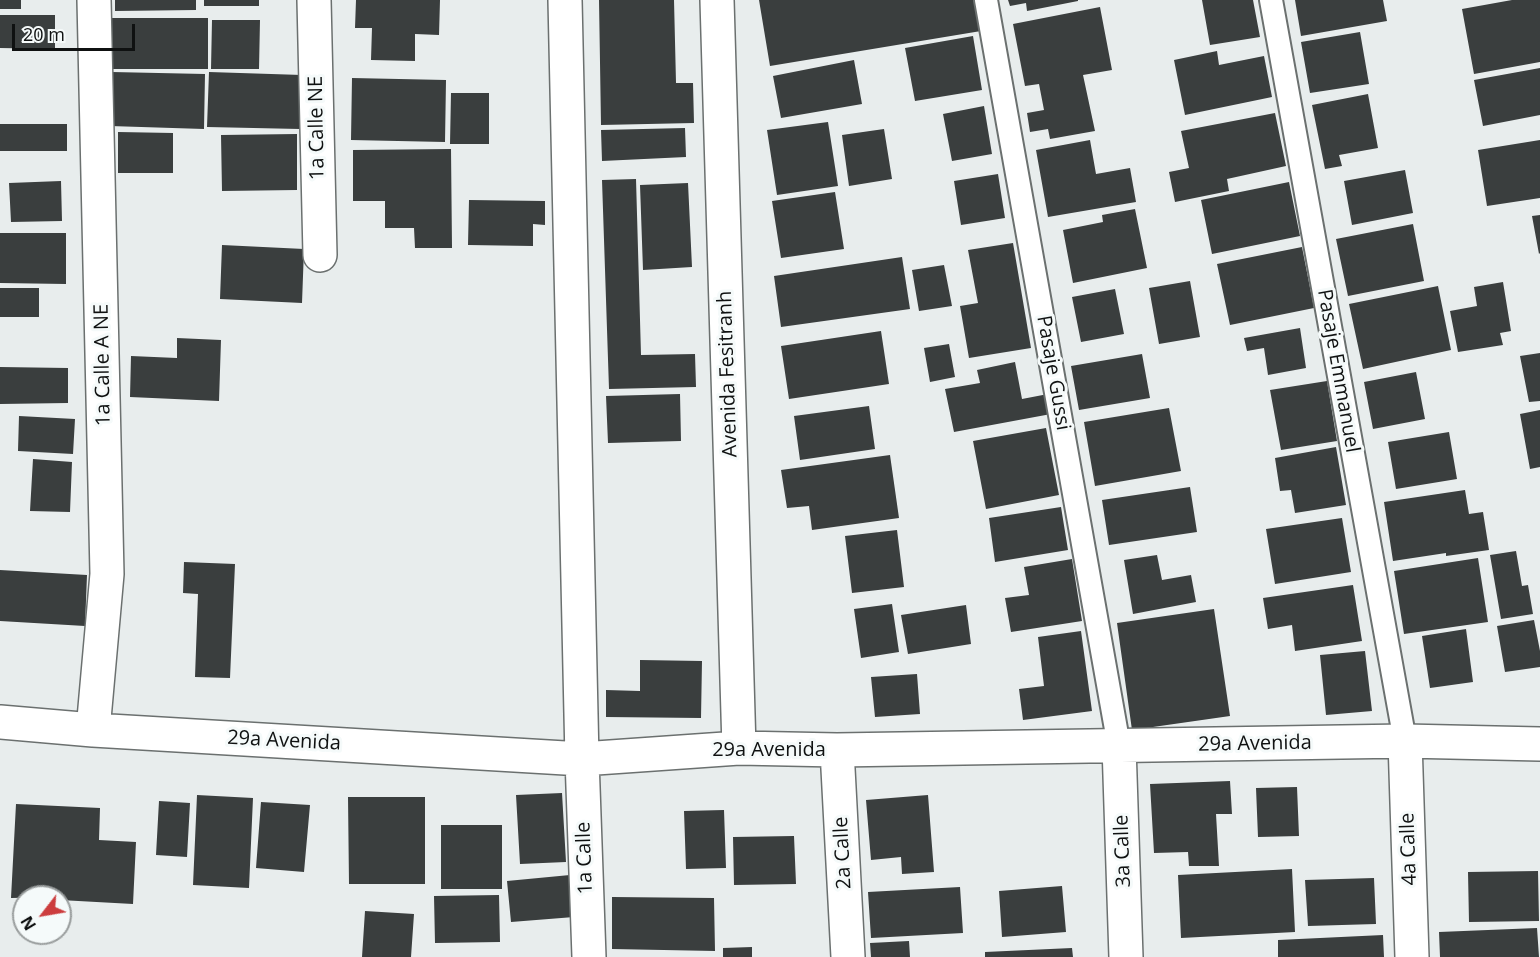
<!DOCTYPE html>
<html>
<head>
<meta charset="utf-8">
<style>
	body { margin:0 }
	#map { position:relative; width:1540px; height:957px; overflow:hidden; background:#e8eded; font-family:"Open Sans",sans-serif }
	canvas { display:block }
	.north { position:absolute; left:12px; top:885px; width:60px; height:60px; box-sizing:border-box; background:#f5fafa; border:2px solid #999d9d; border-radius:50%; rotate:239deg; font-size:16px; font-weight:700; line-height:24px; text-align:center; color:#0f1111 }
	.north::after { content:''; display:block; margin:auto; width:21px; height:27px; background:#cc3d3e; clip-path:polygon(50% 0,100% 100%,50% 72%,0 100%) }
	.scale { position:absolute; left:12px; top:24px; width:123px; height:27px; box-sizing:border-box; border:3px solid #0f1111; border-top:0; padding-left:8px; font-size:18px; line-height:21px; white-space:nowrap; color:#0f1111; -webkit-text-stroke:4px #f5fafa; paint-order:stroke }
</style>
</head>
<body>
<div id="map">
<canvas width="1540" height="957"></canvas>
<div class="north">N</div>
<div class="scale">20 m</div>
</div>
<script>
const g = document.querySelector('canvas').getContext('2d');
g.lineJoin = 'round';
function fill(path, color) {
  g.fillStyle = color;
  g.fill(path, 'evenodd');
}
function shape(rows) {
  const path = new Path2D();
  for (const r of rows) {
    path.moveTo(r[0], r[1]);
    for (let i = 2; i < r.length; i += 2) path.lineTo(r[i], r[i + 1]);
  }
  return path;
}
function strokePath(path, color, width, dash) {
  g.strokeStyle = color;
  g.lineWidth = width;
  g.lineCap = dash ? 'butt' : 'round';
  g.setLineDash(dash || []);
  g.stroke(path);
}
function write(font, color, halo, rows, align = 'center') {
  g.font = font + ' "Open Sans",sans-serif';
  g.lineWidth = 6;
  g.setLineDash([]);
  g.textBaseline = 'middle';
  g.strokeStyle = halo;
  g.fillStyle = color;
  for (const [text, x, y, turn = 0] of rows) {
    g.save();
    g.translate(x, y);
    g.rotate((+turn || 0) * Math.PI / 180);
    g.textAlign = isNaN(turn) ? turn : align;
    if (halo) g.strokeText(text, 0, 0);
    g.fillText(text, 0, 0);
    g.restore();
  }
}
const building = shape([
	[0,0,21,0,21,9,0,9],
	[115,0,196,0,196,10,115,11],
	[204,0,259,0,259,6,204,6],
	[356,0,440,0,439,35,415,34,415,61,371,60,372,28,355,28],
	[599,0,674,0,676,83,693,83,694,123,601,125],
	[759,0,975,0,981,31,770,66],
	[1008,0,1078,0,1078,1,1027,11,1026,3,1010,6],
	[1202,0,1253,0,1260,37,1210,45],
	[1295,0,1383,0,1387,21,1301,36],
	[1512,0,1540,0,1540,62,1474,74,1462,9],
	[1100,7,1112,70,1083,75,1095,131,1050,139,1048,129,1030,132,1027,113,1044,110,1039,84,1025,86,1013,24],
	[0,15,55,15,55,49,0,48],
	[109,18,208,18,208,69,110,69],
	[212,20,260,20,259,69,211,69],
	[1360,32,1369,84,1310,93,1301,42],
	[973,36,982,90,915,101,905,48],
	[1217,51,1219,65,1264,56,1272,97,1185,115,1174,60],
	[854,60,862,104,781,118,773,76],
	[1540,68,1540,115,1483,126,1474,80],
	[112,72,205,74,204,129,110,126],
	[209,72,302,75,300,129,207,127],
	[352,78,446,80,445,142,351,140],
	[451,93,489,93,489,144,450,144],
	[1368,94,1378,148,1339,155,1342,166,1325,169,1312,105],
	[984,106,992,154,952,161,943,114],
	[1275,113,1286,166,1227,179,1229,191,1175,202,1169,172,1189,168,1181,131],
	[828,122,838,186,777,195,767,130],
	[0,124,67,124,67,151,0,151],
	[685,128,686,157,602,161,601,130],
	[884,129,892,179,849,186,842,135],
	[118,132,173,133,173,173,118,173],
	[297,134,297,190,222,191,221,135],
	[1090,140,1096,174,1130,168,1136,202,1048,217,1036,150],
	[1540,140,1540,198,1487,206,1478,150],
	[451,149,452,248,415,248,414,228,385,228,385,201,353,201,353,150],
	[1405,170,1413,213,1352,225,1344,181],
	[998,174,1005,218,961,225,954,181],
	[636,179,641,355,695,354,696,387,609,389,602,180],
	[61,181,62,221,11,222,9,183],
	[1289,182,1300,236,1212,254,1201,200],
	[688,183,692,267,643,270,640,185],
	[835,192,844,249,781,258,772,201],
	[469,200,545,201,545,225,533,224,533,246,468,245],
	[1135,209,1147,268,1073,283,1063,230,1103,222,1102,215],
	[1540,215,1540,253,1539,254,1532,216],
	[1413,224,1424,281,1348,296,1336,239],
	[0,233,66,233,66,284,0,283],
	[1013,243,1031,348,969,358,960,306,978,303,968,250],
	[222,245,304,249,302,303,220,299],
	[1302,247,1314,308,1230,325,1217,264],
	[902,257,910,309,781,327,774,276],
	[944,265,952,306,919,311,912,270],
	[1190,281,1200,337,1159,344,1149,288],
	[1503,282,1511,331,1500,333,1503,345,1458,352,1450,311,1477,306,1474,287],
	[1438,286,1451,350,1363,369,1349,304],
	[0,288,39,288,39,317,0,317],
	[1115,289,1124,334,1081,342,1072,297],
	[1300,328,1306,368,1268,375,1264,348,1247,351,1244,338],
	[881,331,889,384,789,399,781,346],
	[177,338,221,340,219,401,130,397,131,356,177,358],
	[949,344,955,377,930,382,924,348],
	[1540,353,1540,401,1529,402,1520,356],
	[1142,354,1150,398,1079,410,1071,366],
	[1015,362,1022,399,1048,394,1051,414,954,432,945,389,980,383,977,370],
	[0,367,68,368,68,403,0,404],
	[1416,372,1425,419,1373,429,1364,382],
	[1327,381,1337,441,1281,450,1270,390],
	[680,394,681,441,608,443,606,396],
	[869,406,875,449,800,460,794,416],
	[1169,408,1181,471,1095,486,1084,422],
	[1540,410,1540,467,1530,469,1520,414],
	[19,416,75,419,73,454,18,451],
	[1046,428,1059,495,986,509,973,441],
	[1449,432,1457,479,1396,489,1388,442],
	[1336,447,1346,505,1295,513,1291,490,1280,491,1275,458],
	[890,455,899,518,812,530,809,506,787,508,781,470],
	[33,459,72,462,70,512,30,511],
	[1190,487,1197,532,1109,545,1102,500],
	[1465,490,1469,514,1483,512,1489,550,1446,556,1446,553,1393,561,1384,502],
	[1061,507,1068,550,995,562,989,518],
	[1342,518,1351,572,1275,584,1266,529],
	[897,530,904,587,852,593,845,536],
	[1516,551,1522,586,1528,585,1533,614,1501,619,1490,555],
	[1157,555,1162,580,1191,575,1196,602,1133,614,1124,560],
	[1478,558,1488,622,1404,634,1394,571],
	[1072,559,1082,621,1011,632,1005,598,1029,595,1024,567],
	[184,562,235,564,230,678,195,677,198,594,183,593],
	[0,570,87,575,85,626,0,621],
	[1353,585,1362,641,1295,651,1292,625,1268,629,1263,598],
	[892,604,899,652,861,658,854,609],
	[966,605,971,644,908,654,901,615],
	[1214,609,1230,716,1132,730,1117,623],
	[1534,620,1540,651,1540,667,1505,672,1497,626],
	[1466,629,1473,682,1430,688,1422,636],
	[1081,631,1092,711,1023,720,1019,689,1044,686,1038,637],
	[1365,651,1372,711,1326,715,1320,655],
	[640,660,702,661,701,718,606,717,606,690,640,691],
	[917,674,920,714,875,717,871,677],
	[1230,781,1232,814,1216,814,1219,866,1189,866,1188,852,1154,853,1150,784],
	[1297,787,1299,836,1258,837,1256,788],
	[562,793,566,862,520,864,516,795],
	[197,795,253,798,249,888,193,885],
	[928,795,934,872,902,874,901,857,871,860,866,800],
	[348,797,425,797,425,884,349,884],
	[159,801,190,803,187,857,156,855],
	[261,802,310,805,304,872,256,868],
	[16,804,100,808,99,840,136,842,133,904,60,900,60,897,11,898],
	[724,810,726,868,686,869,684,811],
	[441,825,502,825,502,889,441,889],
	[794,836,796,884,734,885,733,837],
	[1292,869,1295,932,1181,938,1178,875],
	[1538,871,1539,921,1469,922,1468,872],
	[570,875,574,917,511,922,507,881],
	[1374,878,1376,924,1308,926,1305,880],
	[1062,886,1066,932,1002,937,999,891],
	[960,887,963,933,871,938,868,892],
	[499,895,500,942,435,943,434,896],
	[612,897,714,898,715,951,612,949],
	[365,911,414,914,411,957,362,957],
	[1537,928,1539,957,1440,957,1439,932],
	[1383,935,1384,957,1278,957,1278,940],
	[909,941,910,957,871,957,870,943],
	[752,947,752,957,723,957,723,948],
	[1072,948,1073,957,985,957,985,952]
]);
const service = shape([
	[986,0,1119,746],
	[1271,0,1405,741]
]);
const minor = shape([
	[314,0,320,255],
	[565,0,582,759,589,957],
	[717,0,739,748],
	[0,722,93,730,582,759,739,748,837,750,1405,741,1540,744],
	[93,730,107,574,94,0],
	[1405,741,1412,957],
	[1119,746,1126,957],
	[837,750,848,957]
]);
const streetNames = [
	["1a Calle NE",317,128,-91],
	["1a Calle A NE",103,365,-91],
	["Pasaje Emmanuel",1338,371,80],
	["Pasaje Gussi",1053,373,80],
	["Avenida Fesitranh",728,374,-92],
	["29a Avenida",284,741,3],
	["29a Avenida",1255,744,-1],
	["29a Avenida",769,750],
	["4a Calle",1409,849,-92],
	["3a Calle",1123,851,-92],
	["2a Calle",843,853,-93],
	["1a Calle",585,858,-92]
];
fill(building, '#3a3e3e');
strokePath(service, '#6b706f', 26);
strokePath(minor, '#6b706f', 36);
strokePath(service, '#fff', 22);
strokePath(minor, '#fff', 33);
write('20px', '#0f1111', '#f5fafa', streetNames);
</script>
</body>
</html>
